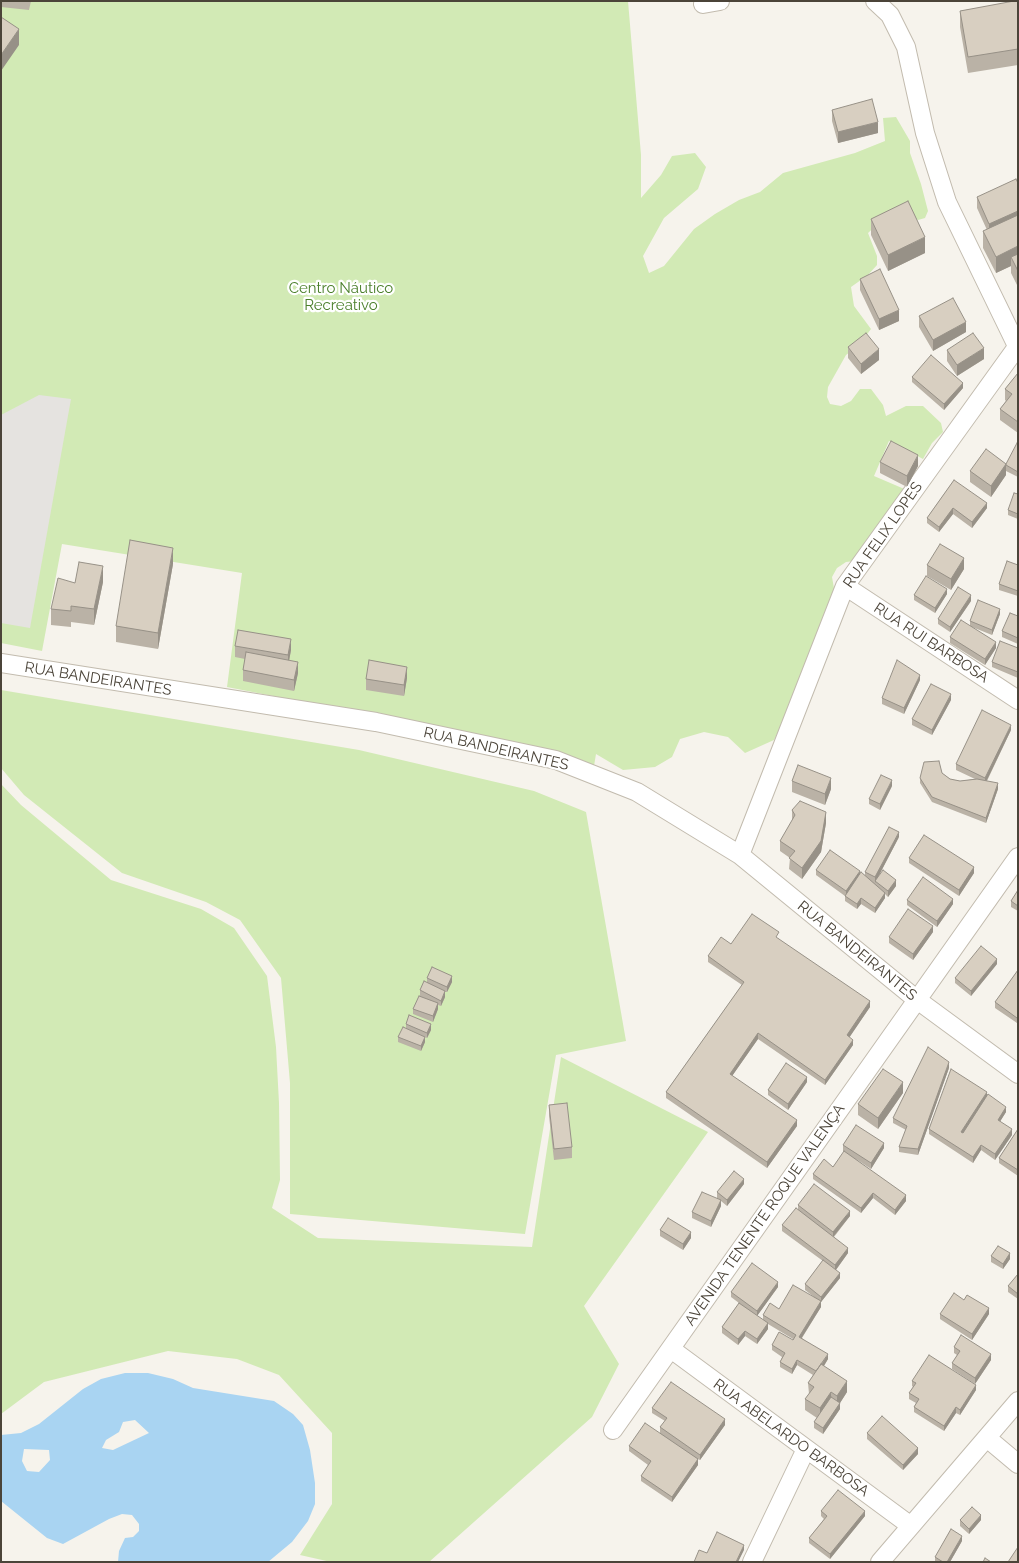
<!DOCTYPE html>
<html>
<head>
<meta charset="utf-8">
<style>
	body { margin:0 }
	#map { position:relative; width:1019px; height:1563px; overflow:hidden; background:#f6f3ec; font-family:Raleway,sans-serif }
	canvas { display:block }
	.frame { position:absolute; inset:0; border:2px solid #4b4439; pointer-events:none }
</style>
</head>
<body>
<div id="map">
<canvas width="1019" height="1563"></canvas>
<div class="frame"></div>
</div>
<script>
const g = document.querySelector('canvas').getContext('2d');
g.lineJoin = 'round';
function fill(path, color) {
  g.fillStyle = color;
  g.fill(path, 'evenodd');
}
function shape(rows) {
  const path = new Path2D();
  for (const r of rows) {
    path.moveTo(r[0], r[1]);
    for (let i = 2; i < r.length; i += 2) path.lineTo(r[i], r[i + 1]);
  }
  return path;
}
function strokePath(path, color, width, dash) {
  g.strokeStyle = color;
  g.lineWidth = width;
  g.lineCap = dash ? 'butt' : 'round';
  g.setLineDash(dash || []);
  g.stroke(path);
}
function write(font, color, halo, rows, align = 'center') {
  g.font = font + ' Raleway,sans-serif';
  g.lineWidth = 4.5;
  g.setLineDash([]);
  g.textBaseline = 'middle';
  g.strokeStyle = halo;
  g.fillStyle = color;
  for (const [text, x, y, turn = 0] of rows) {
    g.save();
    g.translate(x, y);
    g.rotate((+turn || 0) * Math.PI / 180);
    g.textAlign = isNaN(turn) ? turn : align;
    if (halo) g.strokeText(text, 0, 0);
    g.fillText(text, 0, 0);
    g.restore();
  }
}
const green = shape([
	[1,1,628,1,641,155,641,198,661,175,672,156,695,153,706,167,698,189,664,218,643,256,649,273,664,266,694,229,715,214,739,200,760,192,783,173,855,153,885,141,883,118,896,117,910,141,910,153,921,184,928,211,925,218,918,220,908,214,883,219,868,233,877,256,877,265,868,275,851,287,854,306,871,329,859,345,846,355,828,387,827,397,830,404,841,406,851,401,860,389,871,389,883,405,886,416,906,406,923,406,941,423,943,432,932,443,923,459,889,441,874,476,909,491,855,561,846,562,837,568,832,577,835,594,797,694,774,740,745,753,728,737,704,732,680,739,672,757,655,767,623,770,596,754,594,766,488,738,227,687,242,573,62,544,42,651,1,643],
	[1,690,359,750,534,791,586,812,626,1041,556,1055,525,1234,290,1214,290,1083,281,978,240,920,206,902,122,873,24,795,1,768],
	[1,784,21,805,111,880,201,909,234,928,267,976,276,1047,279,1103,280,1180,272,1208,318,1238,532,1247,561,1057,708,1132,584,1306,619,1364,592,1417,429,1562,331,1562,300,1555,332,1504,332,1433,279,1375,237,1359,168,1351,44,1382,1,1414]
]);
const parking = shape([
	[39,395,71,399,30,628,1,623,1,415]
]);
const water = shape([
	[125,1373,148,1373,173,1379,193,1388,274,1401,293,1414,303,1425,310,1450,315,1483,315,1504,308,1521,292,1542,268,1562,118,1562,119,1551,125,1538,133,1537,139,1531,139,1524,132,1515,122,1514,109,1519,63,1544,47,1538,1,1501,1,1435,21,1433,39,1424,83,1389,101,1379],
	[135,1420,149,1433,113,1450,102,1448,106,1440,119,1432,123,1422],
	[24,1449,49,1450,50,1460,39,1472,27,1471,22,1461]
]);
const minor = shape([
	[875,1,890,15,906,47,925,133,947,202,1018,348],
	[703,4,720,1],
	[845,586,1018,700],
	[1,663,376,722,556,760,637,792,740,855,916,999,1018,1074],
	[740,855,845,586,1017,347],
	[671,1349,911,1526],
	[613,1430,1018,857],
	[987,1438,1018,1464],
	[752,1562,806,1449],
	[880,1562,1018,1401]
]);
const wall = shape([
	[1,1,31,1,29,10,1,7],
	[1018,1,1018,65,968,73,960,27,960,11],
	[832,110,878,133,838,143,832,121],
	[1018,183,1018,287,1011,273,1011,266,996,273,983,248,983,231,987,230,977,208,977,197],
	[871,219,925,253,888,271,871,235],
	[860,279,899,321,879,330,860,290],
	[919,316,966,332,933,351,919,327],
	[848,347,879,360,861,374,848,358],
	[947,350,984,359,957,376,947,361],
	[1018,373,1018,433,1000,420,1000,409,1006,401,1005,400,1005,389],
	[912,377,963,388,944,410,912,382],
	[1018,444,1018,477,1006,471,1006,475,991,497,970,482,970,471,1006,464],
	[880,462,918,466,907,487,880,473],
	[954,480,987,508,972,528,953,514,939,532,927,523,927,518],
	[1018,494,1018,519,1008,515,1008,510],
	[173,564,158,649,116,642,116,626],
	[927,565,964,569,951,590,927,576],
	[1018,565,1018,596,999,590,999,584],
	[103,582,94,625,71,622,71,627,51,625,51,609,75,583],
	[947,594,935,613,914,600,914,595],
	[971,601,950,632,938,624,938,619],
	[1000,614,992,635,972,627,996,648,985,665,950,643,950,637,970,626,970,621],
	[1018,616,1018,644,1002,637,1002,631],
	[235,646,291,650,289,661,298,673,294,691,243,681,243,670,245,659,235,657],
	[1018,648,1018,678,992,667,992,662],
	[407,678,404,696,366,690,366,679],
	[920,680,904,714,882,704,882,698],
	[951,700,932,735,912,725,912,719],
	[1011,730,987,781,998,789,986,823,932,802,920,783,920,778,942,773,950,779,960,781,975,779,956,770,956,764],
	[792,781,831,789,825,805,792,792],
	[892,786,880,810,869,804,869,799],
	[792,810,826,823,821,852,802,879,789,869,790,858,780,851,780,841,792,821],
	[899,837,878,877,896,886,888,897,885,894,885,898,875,913,861,904,857,909,845,901,845,896,816,875,816,870,860,873,865,875,865,872],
	[909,858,974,873,959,896,909,863],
	[1018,890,1018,911,1011,907,1011,901],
	[907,900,953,904,937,927,907,905],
	[933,932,913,960,889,943,889,937],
	[779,938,778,939,870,1007,849,1037,853,1045,825,1085,758,1039,732,1076,797,1126,767,1168,666,1098,666,1092,742,985,708,962,708,956,731,944],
	[997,964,971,996,955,983,955,978],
	[1018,970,1017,1023,995,1008,995,1002],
	[427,978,452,982,447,992,445,992,445,997,441,1006,438,1005,438,1009,433,1022,413,1014,413,1009,420,996,420,990,427,983],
	[406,1024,431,1030,427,1038,425,1037,425,1042,421,1051,398,1042,398,1037,406,1029],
	[949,1068,918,1155,899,1152,899,1147,906,1130,893,1123,893,1118],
	[807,1082,788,1110,768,1095,768,1090],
	[903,1093,878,1129,858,1115,858,1104],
	[987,1096,1006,1112,1000,1121,1012,1135,995,1160,981,1150,973,1163,929,1134,929,1129],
	[549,1105,572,1147,572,1158,554,1160,549,1116],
	[1018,1129,1018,1176,999,1163,999,1158],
	[843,1145,884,1148,871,1169,856,1159,906,1201,895,1215,873,1198,861,1213,813,1179,813,1174,833,1167,844,1152,843,1151],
	[744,1184,727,1206,721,1201,721,1206,711,1227,692,1218,692,1212,720,1200,717,1198,717,1192],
	[798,1205,850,1216,834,1237,848,1253,836,1270,840,1278,821,1302,821,1307,802,1338,828,1359,824,1366,847,1392,840,1403,840,1409,823,1434,814,1428,814,1422,817,1418,805,1410,805,1399,809,1394,808,1383,813,1375,797,1365,792,1374,780,1367,780,1362,782,1357,772,1350,772,1345,793,1340,793,1339,768,1324,768,1329,757,1344,745,1336,738,1345,722,1333,722,1327,739,1303,731,1297,731,1292,778,1287,757,1316,763,1320,763,1315,814,1297,805,1290,805,1284,823,1261,782,1231,782,1225,798,1210],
	[660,1230,691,1238,683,1250,660,1236],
	[991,1256,1010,1259,1003,1269,991,1262],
	[1018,1274,1018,1299,1008,1292,1008,1286],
	[964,1300,989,1314,972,1340,940,1319,940,1314],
	[954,1347,991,1360,975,1384,952,1369,952,1363,957,1355,954,1353],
	[912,1381,976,1390,960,1415,956,1413,944,1431,914,1412,914,1407,916,1403,909,1399,909,1393,913,1387,912,1386],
	[652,1408,725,1425,700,1460,698,1459,698,1465,672,1502,641,1481,641,1476,648,1465,629,1451,629,1446,660,1433,660,1427,665,1421,652,1413],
	[867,1433,918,1454,903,1470,867,1439],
	[821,1511,865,1516,830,1559,809,1543,809,1538,824,1519,821,1516],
	[960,1520,981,1520,969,1534,960,1526],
	[962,1541,950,1562,935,1562,935,1557]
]);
const shadedWall = shape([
	[19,29,19,45,1,71,1,55],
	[878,122,878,133,838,143,838,132],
	[1018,211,1018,221,989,235,989,224],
	[925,237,925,253,888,271,888,255],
	[1018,246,1018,262,1011,257,1011,266,996,273,996,257],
	[899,310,899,321,879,330,879,319],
	[966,322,966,332,933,351,933,340],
	[984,348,984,359,957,376,957,365],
	[879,349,879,360,861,374,861,364],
	[963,383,963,388,944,410,944,404],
	[918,455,918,466,907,487,907,476],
	[1006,464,1006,475,991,497,991,486],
	[987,503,987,508,972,528,972,522],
	[953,508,953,514,939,532,939,527],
	[173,548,173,564,158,649,158,633],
	[964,558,964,569,951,590,951,579],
	[103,566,103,582,94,625,94,609],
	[947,589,947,594,935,613,935,608],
	[971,595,971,601,950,632,950,627],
	[1000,609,1000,614,992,635,992,630],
	[291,639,291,650,288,666,288,655],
	[996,642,996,648,985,665,985,659],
	[298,662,298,673,294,691,294,680],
	[407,667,407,678,404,696,404,685],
	[920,675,920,680,904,714,904,708],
	[951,694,951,700,932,735,932,730],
	[1011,725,1011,730,985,784,985,778],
	[831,778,831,789,825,805,825,794],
	[892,780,892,786,880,810,880,804],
	[998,783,998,789,986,823,986,818],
	[826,812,826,823,821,852,802,879,802,868],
	[899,832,899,837,875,883,875,877],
	[974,867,974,873,959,896,959,890],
	[860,871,860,876,846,897,846,891],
	[896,880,896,886,888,897,888,891],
	[885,893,885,898,875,913,875,908],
	[861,898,861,904,857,909,857,904],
	[953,899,953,904,937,927,937,921],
	[933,926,933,932,913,960,913,954],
	[997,959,997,964,971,996,971,991],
	[452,976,452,982,447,992,447,987],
	[445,991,445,997,441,1006,441,1001],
	[870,1001,870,1007,847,1041,847,1035],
	[438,1003,438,1009,433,1022,433,1016],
	[431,1024,431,1030,427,1038,427,1033],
	[758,1033,758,1039,730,1079,730,1074],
	[425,1037,425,1042,421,1051,421,1046],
	[853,1040,853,1045,825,1085,825,1080],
	[949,1062,949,1068,918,1155,918,1149],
	[807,1077,807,1082,788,1110,788,1104],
	[903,1082,903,1093,878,1129,878,1118],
	[987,1092,987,1098,961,1137,961,1132],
	[1006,1107,1006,1112,998,1125,998,1120],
	[797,1120,797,1126,767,1168,767,1162],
	[1012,1129,1012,1135,995,1160,995,1154],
	[884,1143,884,1148,871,1169,871,1163],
	[981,1145,981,1150,973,1163,973,1157],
	[744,1179,744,1184,727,1206,727,1200],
	[873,1193,873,1198,861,1213,861,1208],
	[906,1195,906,1201,895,1215,895,1210],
	[721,1200,721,1206,711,1227,711,1221],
	[850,1211,850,1216,833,1237,833,1232],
	[691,1232,691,1238,683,1250,683,1244],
	[848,1248,848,1253,835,1271,835,1265],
	[1010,1253,1010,1259,1003,1269,1003,1264],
	[840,1273,840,1278,821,1302,821,1307,799,1342,799,1337,821,1301,821,1297],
	[778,1282,778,1287,757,1316,757,1311],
	[989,1308,989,1314,972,1340,972,1334],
	[768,1323,768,1329,757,1344,757,1339],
	[745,1331,745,1336,738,1345,738,1339],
	[828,1354,828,1359,817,1377,817,1372],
	[991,1354,991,1360,975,1384,975,1378],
	[797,1360,797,1365,792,1374,792,1369],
	[847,1381,847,1392,840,1403,840,1409,823,1434,823,1428,837,1407,837,1396],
	[976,1385,976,1390,960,1415,960,1410],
	[831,1392,831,1403,820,1419,820,1408],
	[956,1407,956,1413,944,1431,944,1426],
	[725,1419,725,1425,700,1460,700,1455],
	[918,1448,918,1454,903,1470,903,1465],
	[698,1459,698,1465,672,1502,672,1497],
	[865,1511,865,1516,830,1559,830,1554],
	[981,1515,981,1520,969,1534,969,1529],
	[962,1536,962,1541,950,1562,947,1562],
	[744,1545,744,1550,738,1562,736,1562]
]);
const building = shape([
	[1014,1,1018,1,1018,49,968,57,960,11,1014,1],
	[1,17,19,29,1,55,1,17],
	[872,99,878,122,838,132,832,110,872,99],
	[1016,179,1018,183,1018,211,989,224,977,197,1016,179],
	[908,201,925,237,888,255,871,219,908,201],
	[1018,215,1018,246,996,257,983,231,1018,215],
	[1018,254,1018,271,1011,257,1018,254],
	[880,269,899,310,879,319,860,279,880,269],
	[953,298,966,322,933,340,919,316,953,298],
	[866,333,879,349,861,364,848,347,866,333],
	[973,333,984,348,957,365,947,350,973,333],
	[931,355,963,383,944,404,912,377,931,355],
	[1018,373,1018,422,1000,409,1012,394,1005,389,1018,373],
	[891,441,918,455,907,476,880,462,891,441],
	[1017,443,1018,444,1018,472,1006,465,1006,464,1017,443],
	[986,449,1006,464,991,486,970,471,986,449],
	[954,480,987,503,972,522,953,508,939,527,927,518,954,480],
	[1014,493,1018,494,1018,514,1008,510,1014,493],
	[130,540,173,548,158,633,116,626,130,540],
	[940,544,964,558,951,579,927,565,940,544],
	[1007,561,1018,565,1018,591,999,584,1007,561],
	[79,562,103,566,94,609,71,606,71,611,51,609,58,578,75,583,79,562],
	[926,576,947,589,935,608,914,595,926,576],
	[958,587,971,595,950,627,938,619,958,587],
	[978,600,1000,609,992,630,970,621,978,600],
	[1010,613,1018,616,1018,638,1002,631,1010,613],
	[961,620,996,642,985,659,950,637,961,620],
	[238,630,291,639,288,655,235,646,238,630],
	[1000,641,1018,648,1018,672,992,662,1000,641],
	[246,652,298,662,294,680,243,670,246,652],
	[369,660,407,667,404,685,366,679,369,660],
	[897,660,920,675,904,708,882,698,897,660],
	[931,684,951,694,932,730,912,719,931,684],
	[982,710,1011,725,985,778,956,764,982,710],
	[939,761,942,773,950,779,960,781,977,779,998,783,986,818,932,797,920,778,924,762,939,761],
	[798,765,831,778,825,794,792,781,798,765],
	[881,775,892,780,880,804,869,799,881,775],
	[800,801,826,812,821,841,802,868,789,858,795,851,780,841,795,815,792,810,800,801],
	[889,827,899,832,875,877,865,872,889,827],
	[924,835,974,867,959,890,909,858,924,835],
	[830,850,860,871,846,891,816,870,830,850],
	[883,870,896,880,888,891,875,881,883,870],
	[861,872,885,893,875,908,861,898,857,904,845,896,861,872],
	[923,877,953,899,937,921,907,900,923,877],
	[1018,890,1018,906,1011,901,1018,890],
	[908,909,933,926,913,954,889,937,908,909],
	[752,914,779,932,776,937,870,1001,847,1035,853,1040,825,1080,758,1033,730,1074,797,1120,767,1162,666,1092,744,982,708,956,721,937,731,944,752,914],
	[981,946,997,959,971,991,955,978,981,946],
	[432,967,452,976,447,987,427,978,432,967],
	[1018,970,1018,1017,1017,1018,995,1002,1018,970],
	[424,981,445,991,441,1001,420,990,424,981],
	[419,996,438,1003,433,1016,413,1009,419,996],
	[409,1015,431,1024,427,1033,406,1024,409,1015],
	[403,1027,425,1037,421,1046,398,1037,403,1027],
	[928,1047,949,1062,918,1149,899,1147,907,1126,893,1118,928,1047],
	[786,1063,807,1077,788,1104,768,1090,786,1063],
	[883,1069,903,1082,878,1118,858,1104,883,1069],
	[951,1069,987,1092,961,1132,963,1133,988,1094,1006,1107,998,1120,1012,1129,995,1154,981,1145,973,1157,929,1129,951,1069],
	[567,1103,572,1147,554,1149,549,1105,567,1103],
	[856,1125,884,1143,871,1163,843,1145,856,1125],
	[1018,1129,1018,1170,999,1158,1018,1129],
	[844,1151,906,1195,895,1210,873,1193,861,1208,813,1174,824,1159,833,1167,844,1151],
	[734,1171,744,1179,727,1200,717,1192,734,1171],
	[814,1184,850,1211,833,1232,798,1205,814,1184],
	[702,1192,721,1200,711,1221,692,1212,702,1192],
	[796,1208,848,1248,835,1265,782,1225,796,1208],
	[668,1218,691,1232,683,1244,660,1230,668,1218],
	[998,1246,1010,1253,1003,1264,991,1256,998,1246],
	[823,1260,840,1273,821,1297,805,1284,823,1260],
	[752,1263,778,1282,757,1311,731,1292,752,1263],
	[1018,1274,1018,1294,1008,1286,1018,1274],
	[793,1285,821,1301,799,1337,828,1354,821,1364,816,1371,797,1360,792,1369,780,1362,785,1353,772,1345,779,1332,793,1340,796,1335,763,1315,770,1303,779,1309,793,1285],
	[954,1293,964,1300,967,1295,989,1308,972,1334,940,1314,954,1293],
	[739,1303,768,1323,757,1339,745,1331,738,1339,722,1327,739,1303],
	[961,1335,991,1354,975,1378,952,1363,960,1351,954,1347,961,1335],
	[929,1355,976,1385,960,1410,956,1407,944,1426,914,1407,919,1399,909,1393,916,1383,912,1381,929,1355],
	[821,1364,847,1381,837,1396,831,1392,820,1408,805,1399,814,1387,808,1383,821,1364],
	[671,1382,725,1419,700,1455,660,1427,667,1418,652,1408,671,1382],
	[831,1397,840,1403,823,1428,814,1422,831,1397],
	[882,1416,918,1448,903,1465,867,1433,882,1416],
	[645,1423,698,1459,672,1497,641,1476,651,1461,629,1446,645,1423],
	[838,1490,865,1511,830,1554,809,1538,827,1516,821,1511,838,1490],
	[972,1507,981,1515,969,1529,960,1520,972,1507],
	[951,1529,962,1536,947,1562,943,1562,935,1557,951,1529],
	[717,1532,744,1545,736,1562,694,1562,699,1550,707,1553,717,1532],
	[1018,1547,1018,1562,1008,1562,1018,1547],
	[985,1558,991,1562,983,1562,985,1558]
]);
const parkNames = [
	["Centro Náutico",341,288],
	["Recreativo",341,305]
];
const streetNames = [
	["RUA FELIX LOPES",883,535,-55],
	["RUA RUI BARBOSA",931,643,33],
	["RUA BANDEIRANTES",98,679,9],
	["RUA BANDEIRANTES",496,749,13],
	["RUA BANDEIRANTES",857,951,39],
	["AVENIDA TENENTE ROQUE VALENÇA",765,1215,-55],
	["RUA ABELARDO BARBOSA",791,1438,36]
];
fill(green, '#d2eab5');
fill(parking, '#e5e3e0');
fill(water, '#a9d4f2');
strokePath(minor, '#c2bbae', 20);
strokePath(minor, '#fff', 18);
fill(wall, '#bab2a6');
fill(shadedWall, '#979187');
fill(building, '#d8cfc1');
strokePath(building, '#979187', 1);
write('15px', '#4a7f2a', '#fff', parkNames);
write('15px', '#4b4439', '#fff', streetNames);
</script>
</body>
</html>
